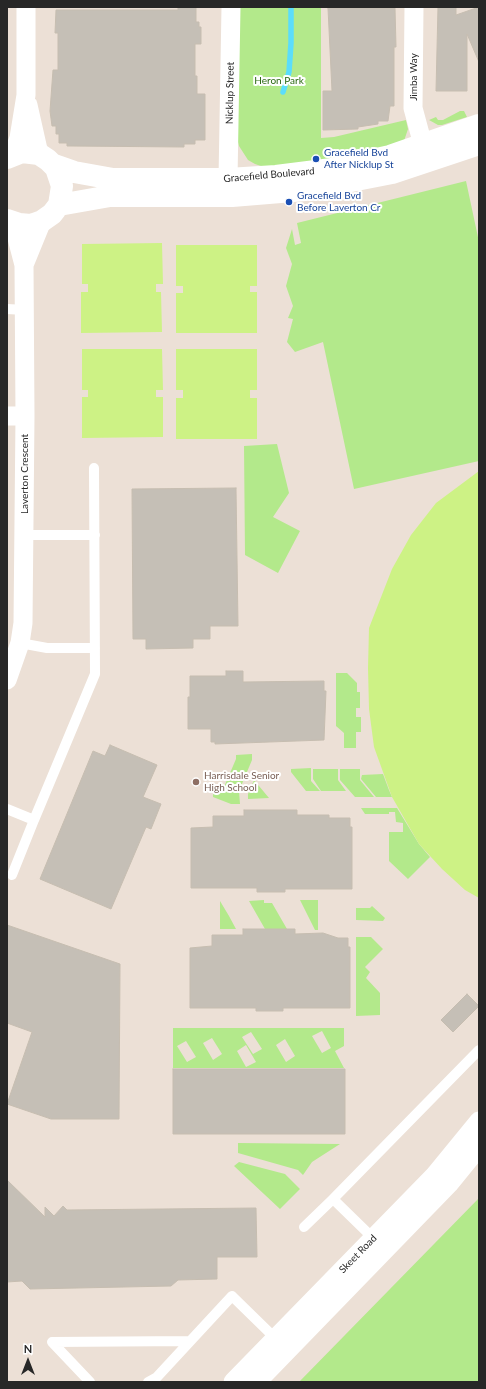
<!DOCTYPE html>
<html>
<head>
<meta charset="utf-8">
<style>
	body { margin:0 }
	#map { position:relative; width:486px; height:1389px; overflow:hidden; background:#ece0d6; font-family:Lato,sans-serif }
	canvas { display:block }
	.frame { position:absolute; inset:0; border:8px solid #272727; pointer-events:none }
	.north { position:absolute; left:8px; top:1341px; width:40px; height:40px; -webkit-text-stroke:3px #fff; paint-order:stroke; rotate:0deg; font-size:11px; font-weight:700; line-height:16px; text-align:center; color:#272727 }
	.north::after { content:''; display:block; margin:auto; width:14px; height:18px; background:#272727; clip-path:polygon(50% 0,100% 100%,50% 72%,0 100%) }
</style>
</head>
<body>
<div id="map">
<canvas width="486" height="1389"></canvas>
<div class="frame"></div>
<div class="north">N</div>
</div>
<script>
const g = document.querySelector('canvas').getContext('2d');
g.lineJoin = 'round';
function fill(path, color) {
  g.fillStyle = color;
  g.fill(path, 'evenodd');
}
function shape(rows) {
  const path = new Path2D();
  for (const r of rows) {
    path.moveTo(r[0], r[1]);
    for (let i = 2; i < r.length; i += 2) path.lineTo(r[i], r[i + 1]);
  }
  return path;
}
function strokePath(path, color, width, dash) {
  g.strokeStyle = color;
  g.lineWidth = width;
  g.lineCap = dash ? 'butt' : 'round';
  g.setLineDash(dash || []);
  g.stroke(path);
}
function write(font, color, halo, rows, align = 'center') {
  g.font = font + ' Lato,sans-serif';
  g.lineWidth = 4;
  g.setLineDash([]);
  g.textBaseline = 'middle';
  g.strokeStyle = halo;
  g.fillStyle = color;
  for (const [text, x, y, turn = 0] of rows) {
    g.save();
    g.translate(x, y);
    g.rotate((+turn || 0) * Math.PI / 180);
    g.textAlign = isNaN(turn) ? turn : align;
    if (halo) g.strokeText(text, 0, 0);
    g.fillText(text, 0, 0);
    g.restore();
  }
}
const green = shape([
	[238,7,321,7,321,138,334,137,406,120,408,129,404,141,354,157,267,168,255,164,248,160,239,146,238,142],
	[460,111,464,111,467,117,442,125,438,125,429,120,436,117,438,120,443,120],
	[466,181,479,242,479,461,354,489,323,342,295,352,287,342,293,319,288,318,293,306,286,286,292,264,286,248,292,229,295,245,301,243,297,223],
	[277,444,289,493,273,517,300,531,278,573,245,555,244,446],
	[336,673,347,673,357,683,357,692,360,692,360,708,356,708,356,717,361,717,361,732,356,732,356,748,344,748,344,733,336,726],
	[252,754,252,760,239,791,240,804,231,804,213,797,213,787,224,787,236,759,236,755],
	[311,768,311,781,320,791,306,791,291,772,291,769],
	[313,769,338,769,338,780,346,791,321,791,313,779],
	[340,769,360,769,360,780,374,797,355,797,340,780],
	[383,774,389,790,392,797,376,797,361,779,362,775],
	[254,780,269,798,248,799,248,794],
	[361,808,397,808,419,844,430,857,408,879,389,861,389,832,403,832,403,823,396,822,395,812,389,812,389,814,365,814],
	[264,900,264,903,272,903,287,929,265,929,249,901],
	[300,900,318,900,318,930,315,930],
	[220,901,229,916,236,929,220,929],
	[372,906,385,918,383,921,356,920,356,908,370,908],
	[356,937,371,937,383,949,365,967,370,972,366,978,380,993,380,1015,356,1016],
	[173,1028,344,1028,344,1046,335,1051,344,1068,173,1068],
	[322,1031,331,1048,322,1053,312,1036],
	[251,1032,262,1049,253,1054,242,1037],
	[212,1038,222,1054,213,1060,203,1043],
	[285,1039,295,1056,286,1062,276,1045],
	[186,1041,196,1057,187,1062,177,1046],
	[246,1045,256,1062,246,1067,237,1051],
	[238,1143,340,1144,312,1162,303,1175,298,1170,238,1153],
	[239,1162,285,1174,300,1189,280,1209,234,1166],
	[479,1198,479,1382,299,1382]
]);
const pitch = shape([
	[162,243,163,284,156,284,156,292,161,292,162,332,81,333,81,292,88,292,88,284,82,284,82,244],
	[176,245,257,245,257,286,250,286,250,292,257,292,257,333,176,333,176,293,183,293,183,286,176,286],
	[82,349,162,349,163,390,156,390,156,397,163,397,163,437,82,438,82,397,88,397,88,390,82,390],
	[176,349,257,349,257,390,250,390,250,398,257,398,257,439,176,439,176,398,183,398,183,390,176,390],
	[479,471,479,898,465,890,442,869,419,844,392,797,374,747,369,709,368,668,369,628,392,569,411,535,436,503]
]);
const stream = shape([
	[283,92,289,72,291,43,291,7]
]);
const building = shape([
	[178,7,196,7,196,22,199,22,199,27,201,27,201,44,195,44,195,76,197,76,197,94,205,94,205,140,195,140,195,144,184,144,184,147,71,146,67,146,67,143,59,143,59,134,56,134,56,126,52,126,50,111,53,70,58,70,58,33,55,33,56,10,178,10,178,7],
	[438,7,456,7,456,15,479,7,479,62,467,34,467,91,436,91,438,7],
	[328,8,395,8,396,47,394,47,394,106,390,106,388,121,378,121,378,124,358,127,358,129,323,130,323,91,332,91,328,8],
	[236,488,238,626,210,626,210,639,193,639,193,648,146,649,146,639,133,639,132,489,236,488],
	[226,671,243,671,243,682,324,681,324,691,326,691,324,740,215,744,215,742,211,742,211,729,188,729,188,697,190,697,190,676,226,676,226,671],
	[110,745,157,765,143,797,161,804,151,829,146,827,111,909,40,879,93,751,105,756,110,745],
	[244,810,297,810,297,815,329,815,329,818,350,818,350,827,352,827,352,889,285,889,285,892,257,892,257,888,191,888,191,828,213,827,213,816,244,816,244,810],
	[7,925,120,964,119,1119,51,1119,7,1104,32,1032,7,1023,7,925],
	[243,929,295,929,295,934,323,933,338,938,348,938,348,947,350,947,350,1008,283,1008,283,1011,256,1011,256,1008,190,1008,190,948,212,946,212,935,243,935,243,929],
	[467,994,479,1006,453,1032,441,1020,467,994],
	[173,1069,345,1069,345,1134,173,1134,173,1069],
	[7,1180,45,1217,45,1207,54,1216,63,1206,67,1210,256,1208,257,1257,217,1257,217,1279,178,1280,171,1286,30,1289,22,1281,7,1282,7,1180]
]);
const service = shape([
	[7,309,25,310],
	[25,535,95,535],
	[20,643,47,648,95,648],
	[7,809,34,820,95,674,94,468],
	[12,875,34,820],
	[304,1227,333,1199],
	[373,1238,333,1199,479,1050],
	[90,1382,52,1342,190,1341],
	[148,1382,157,1377,232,1296,275,1338]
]);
const minor = shape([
	[414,7,413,108,423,145],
	[28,105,39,154],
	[13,154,19,138,26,95,26,7],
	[228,179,231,7],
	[24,265,42,221],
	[7,416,25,416],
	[7,680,20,643,23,623,25,416,24,265,17,238,8,221],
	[233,1382,434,1176,479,1121],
	[257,1382,449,1184,479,1147]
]);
const tertiary = shape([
	[7,158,22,152,39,154,48,160,56,168,62,186,59,205,52,214,42,221,31,225,19,224,7,220],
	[54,165,74,172,113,179,228,179,276,176,332,169,390,156,479,125],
	[59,205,110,196,232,196,305,190,392,173,479,144]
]);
const markers = [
	[316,159,4,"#1a4fb4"],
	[289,202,4,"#1a4fb4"],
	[196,782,4,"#8d6e63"]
];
const streetNames = [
	["Jimba Way",414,77,-90],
	["Nicklup Street",230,93,-89],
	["Gracefield Boulevard",269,175,-5],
	["Laverton Crescent",25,474,-90],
	["Skeet Road",358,1254,-46]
];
const parkNames = [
	["Heron Park",279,81]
];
const transitNames = [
	["Gracefield Bvd",324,153],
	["After Nicklup St",324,165],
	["Gracefield Bvd",297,196],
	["Before Laverton Cr",297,208]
];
const educationNames = [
	["Harrisdale Senior",204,776],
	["High School",204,788]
];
fill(green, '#b3e98b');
fill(pitch, '#cdf285');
strokePath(stream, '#5bddfb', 5.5);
fill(building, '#c5bfb6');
strokePath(building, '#c6bdb0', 1);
strokePath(service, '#fff', 10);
strokePath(minor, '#fff', 19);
strokePath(tertiary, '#fff', 22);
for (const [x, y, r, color] of markers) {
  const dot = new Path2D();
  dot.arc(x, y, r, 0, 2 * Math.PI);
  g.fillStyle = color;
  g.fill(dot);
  strokePath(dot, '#fff', 1.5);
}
write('10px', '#272727', '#fff', streetNames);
write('10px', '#2a6911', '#fff', parkNames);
write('10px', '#164399', '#fff', transitNames, 'left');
write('10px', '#785e54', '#fff', educationNames, 'left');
</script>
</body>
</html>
